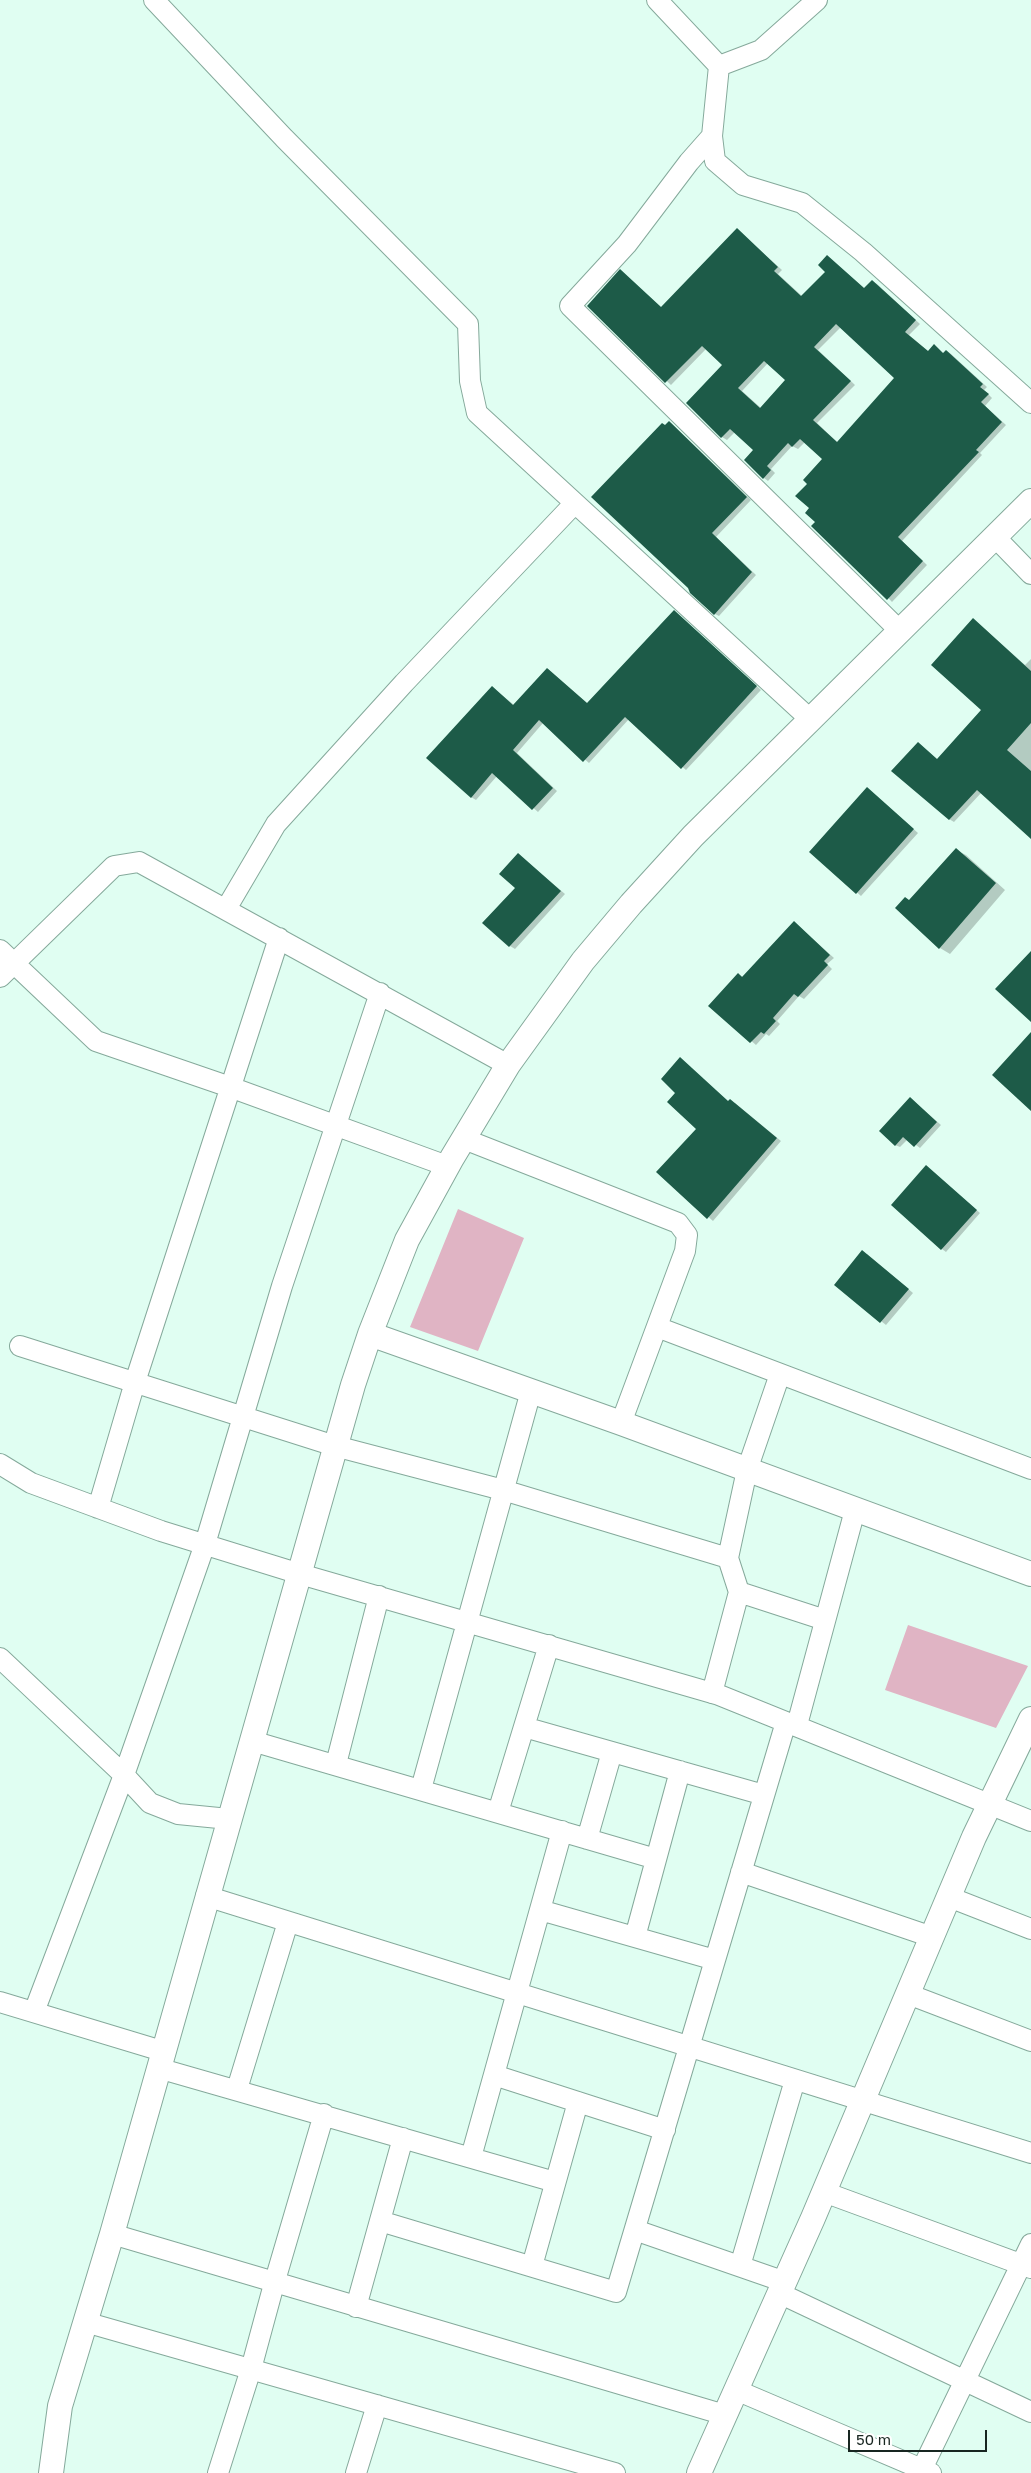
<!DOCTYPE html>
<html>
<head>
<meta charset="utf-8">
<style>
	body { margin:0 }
	#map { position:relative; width:1031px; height:2473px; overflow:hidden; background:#e0fef2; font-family:"Golos Text",sans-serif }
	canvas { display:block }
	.scale { position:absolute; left:848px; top:2430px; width:139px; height:22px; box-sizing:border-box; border:2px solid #182621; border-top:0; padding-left:6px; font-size:15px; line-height:18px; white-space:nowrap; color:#182621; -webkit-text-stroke:4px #fff; paint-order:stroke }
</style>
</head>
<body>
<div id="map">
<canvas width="1031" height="2473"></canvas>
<div class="scale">50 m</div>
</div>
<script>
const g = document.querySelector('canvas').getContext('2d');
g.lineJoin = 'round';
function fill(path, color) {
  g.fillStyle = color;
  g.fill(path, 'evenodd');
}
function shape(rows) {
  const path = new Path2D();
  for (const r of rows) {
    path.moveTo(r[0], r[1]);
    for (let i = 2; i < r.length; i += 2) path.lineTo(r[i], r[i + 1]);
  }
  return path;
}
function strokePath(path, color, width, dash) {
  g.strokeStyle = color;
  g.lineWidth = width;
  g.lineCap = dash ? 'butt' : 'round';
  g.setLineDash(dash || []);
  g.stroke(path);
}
const green = shape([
	[458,1209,524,1238,478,1351,410,1327],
	[908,1625,1028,1666,996,1728,885,1690]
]);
const shadow = shape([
	[737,230,782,270,778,274,803,297,827,272,827,256,865,289,872,281,877,284,920,324,909,335,929,352,934,346,944,354,947,351,951,354,987,387,984,390,992,398,985,406,1006,425,980,453,982,455,902,541,927,565,892,602,817,522,811,508,809,484,824,459,805,442,798,449,792,446,771,469,775,473,768,481,764,478,745,460,755,450,735,432,727,440,722,437,687,403,724,365,706,349,671,385,588,306,620,271,662,308],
	[841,327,896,378,838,443,817,423,855,385,818,350],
	[768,363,787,380,761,408,742,391],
	[670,422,751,500,716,537,756,575,719,616,715,614],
	[674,612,761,690,686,770,629,719,589,763,543,723,517,753,557,791,538,812,497,776,476,800,471,797,497,691,514,705,548,669,588,704],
	[978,623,1025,665,1031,659,1031,838,982,792,954,822,949,819,918,743,938,760,983,710],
	[867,788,918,833,861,896,811,851],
	[956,850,966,855,1005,890,950,954,940,948],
	[518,854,565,894,515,949,510,946],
	[794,922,834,958,827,964,832,969,804,999,799,996,777,1021,780,1024,769,1036,766,1034,756,1045,710,1005,738,974,743,977],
	[680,1059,729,1102,735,1103,781,1141,713,1221,658,1172,698,1129,677,1093],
	[910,1098,941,1125,920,1148,908,1139,900,1147,895,1145],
	[926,1166,980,1213,946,1252,942,1249],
	[867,1254,913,1293,886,1325,836,1285]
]);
const building = shape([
	[737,228,778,267,774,271,801,296,825,272,818,265,827,255,864,288,872,280,916,320,905,332,928,351,934,344,943,353,946,350,983,384,980,387,989,394,981,402,1002,422,976,450,979,452,898,537,923,561,887,600,811,526,815,522,805,513,809,508,795,496,807,484,803,480,822,459,800,439,792,447,788,443,767,466,771,470,763,479,744,460,753,450,730,429,721,438,686,403,722,365,702,346,665,383,587,306,620,269,661,307],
	[836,324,894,378,837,442,813,420,851,381,814,347],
	[764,361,785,380,760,408,738,388],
	[669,421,747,497,712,533,752,572,714,615,690,593,688,588,591,497,662,423,665,425],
	[674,610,757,686,681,769,625,717,583,762,539,720,513,750,553,788,532,810,492,773,471,798,426,758,492,686,513,705,547,668,587,703],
	[973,618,1031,671,1031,723,1007,750,1031,771,1031,839,977,790,949,820,891,771,918,742,937,759,981,710,931,665],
	[867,787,914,829,856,894,809,852],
	[956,848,996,883,939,949,895,908,905,897,909,900],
	[518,853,561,891,509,947,482,923,515,888,499,874],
	[794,921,830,955,824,961,828,965,798,997,794,994,773,1018,776,1021,764,1034,761,1032,750,1043,708,1006,738,973,742,977],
	[1031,951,1031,1022,995,989],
	[1031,1032,1031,1111,992,1075],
	[680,1057,728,1101,730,1099,777,1138,707,1219,656,1172,696,1129,667,1102,675,1093,661,1079],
	[910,1097,937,1122,914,1147,903,1137,895,1146,879,1131],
	[926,1165,977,1210,941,1250,891,1205],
	[862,1250,909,1289,880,1323,834,1285]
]);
const minor = shape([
	[154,0,284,138,468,324,470,381,477,413,811,720],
	[657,0,719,66],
	[817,0,761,50,719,66,712,136,715,161,743,185,802,203,863,252,1031,403],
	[712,136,689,162,627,244,570,306,900,631],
	[995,537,1031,574],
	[226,909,276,824,404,683,574,504],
	[0,950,96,1041,230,1087,447,1166],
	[0,977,114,866,139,862,508,1065],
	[464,1139,678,1223,687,1235,685,1251,621,1423],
	[657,1327,1031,1469],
	[20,1346,335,1446,503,1490,728,1558],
	[0,1464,31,1483,161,1531,300,1574,719,1695,1031,1821],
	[98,1508,135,1382,279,938],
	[739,1592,825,1620],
	[0,1658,124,1775,150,1803,178,1814,229,1819],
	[712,1693,739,1592,728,1558,747,1470,780,1374],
	[797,1725,855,1510],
	[524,1727,764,1795],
	[252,1741,656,1859],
	[336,1764,379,1596],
	[421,1789,531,1391],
	[498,1812,549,1645],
	[587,1839,612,1752],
	[741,1872,932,1937],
	[206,1896,1031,2153],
	[949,1897,1031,1929],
	[540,1910,715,1960],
	[635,1937,680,1771],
	[908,1994,1031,2041],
	[0,2002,162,2051],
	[34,2012,124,1775,205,1544,282,1286,380,993],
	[158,2068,555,2182],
	[494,2075,665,2130],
	[237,2089,288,1922],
	[471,2157,562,1831],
	[824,2192,1031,2268],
	[380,2221,616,2292,786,1722],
	[635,2230,785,2282],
	[112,2234,725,2415],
	[532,2266,578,2102],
	[740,2266,795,2080],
	[779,2293,1031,2412],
	[356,2307,403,2138],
	[85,2322,615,2473],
	[736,2390,931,2473],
	[218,2473,251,2369,274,2284,324,2114],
	[356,2473,377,2405],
	[920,2473,1031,2244]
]);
const tertiary = shape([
	[370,1334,621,1423,1031,1574],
	[51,2473,60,2406,112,2234,353,1385,370,1334,407,1240,452,1158,508,1065,583,961,631,904,693,836,1031,501],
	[699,2473,813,2218,974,1837,1031,1719]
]);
fill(green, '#e0b4c4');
fill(shadow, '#0003');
fill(building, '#1d5b48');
strokePath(minor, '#85a99b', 22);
strokePath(tertiary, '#85a99b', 26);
strokePath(minor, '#fff', 20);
strokePath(tertiary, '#fff', 24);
</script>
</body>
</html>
